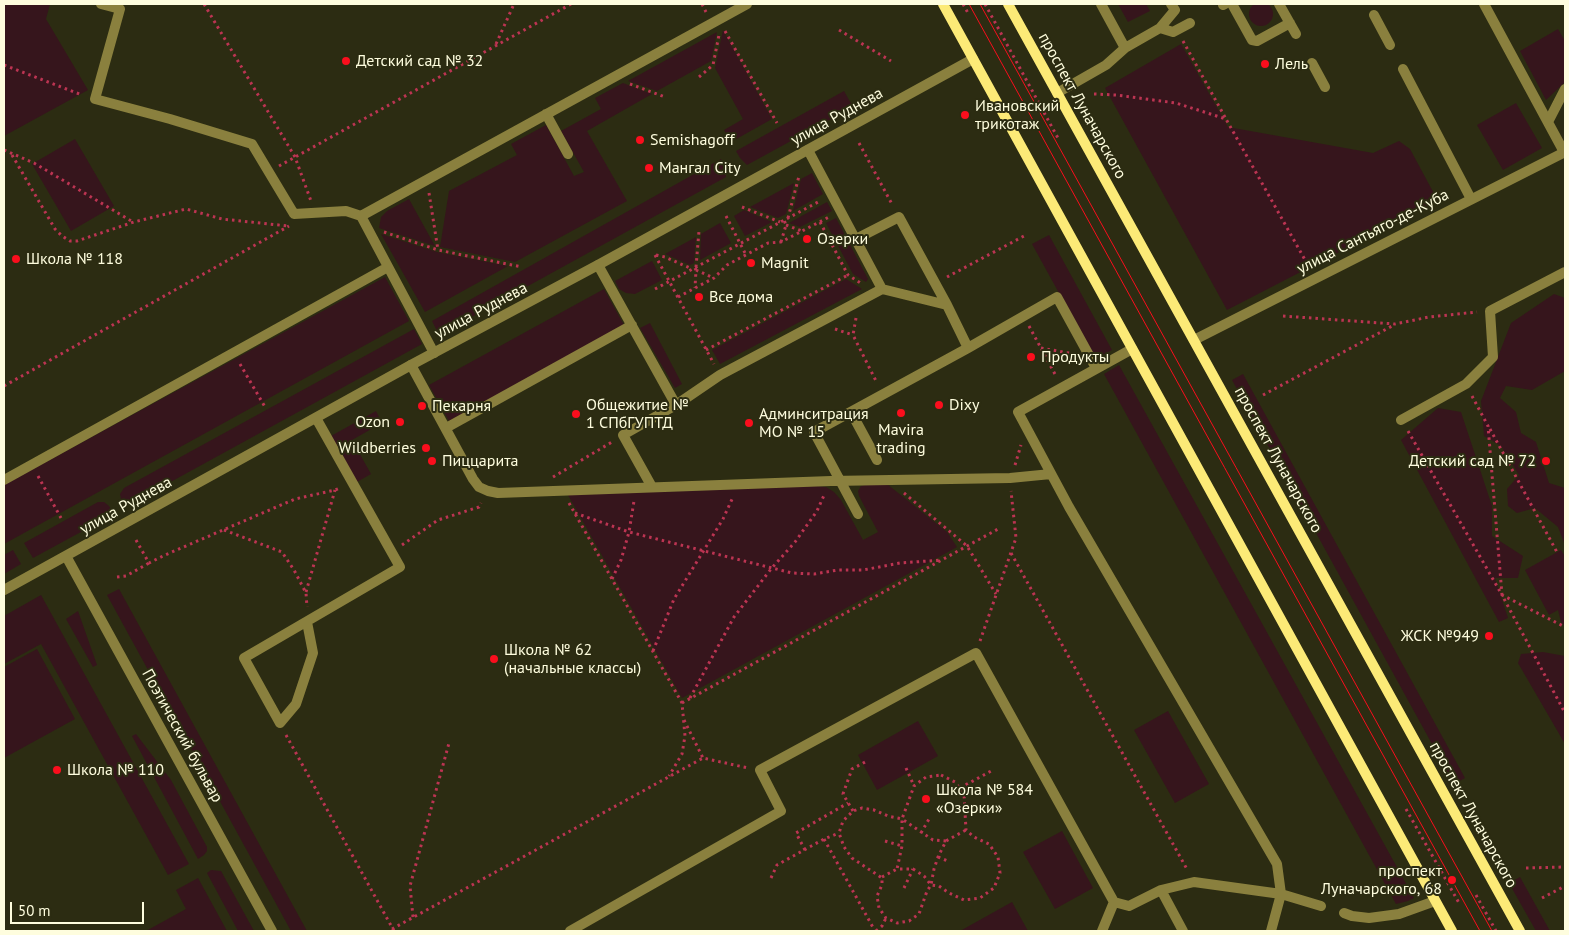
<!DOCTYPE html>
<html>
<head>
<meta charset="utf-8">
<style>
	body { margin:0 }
	#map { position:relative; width:1569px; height:935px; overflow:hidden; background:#2c2c12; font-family:"PT Sans",sans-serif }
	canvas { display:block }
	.frame { position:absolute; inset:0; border:5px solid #fefdde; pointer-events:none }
	.scale { position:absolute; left:10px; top:902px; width:134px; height:22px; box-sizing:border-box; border:2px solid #fefdde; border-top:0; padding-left:6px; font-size:15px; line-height:18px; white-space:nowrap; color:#fefdde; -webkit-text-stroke:4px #2c2c12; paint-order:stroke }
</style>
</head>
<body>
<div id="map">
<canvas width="1569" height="935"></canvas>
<div class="frame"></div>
<div class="scale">50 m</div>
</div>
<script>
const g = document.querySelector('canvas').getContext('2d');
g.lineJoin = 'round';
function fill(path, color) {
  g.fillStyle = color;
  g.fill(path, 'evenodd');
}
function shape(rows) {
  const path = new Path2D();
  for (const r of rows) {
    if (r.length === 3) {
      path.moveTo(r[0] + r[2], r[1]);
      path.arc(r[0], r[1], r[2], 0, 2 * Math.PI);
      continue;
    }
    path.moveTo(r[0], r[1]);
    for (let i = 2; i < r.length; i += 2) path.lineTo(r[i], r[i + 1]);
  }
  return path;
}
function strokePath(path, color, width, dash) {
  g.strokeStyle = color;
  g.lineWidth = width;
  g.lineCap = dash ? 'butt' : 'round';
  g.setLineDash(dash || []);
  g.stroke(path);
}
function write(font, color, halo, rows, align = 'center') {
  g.font = font + ' "PT Sans",sans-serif';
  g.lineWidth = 4;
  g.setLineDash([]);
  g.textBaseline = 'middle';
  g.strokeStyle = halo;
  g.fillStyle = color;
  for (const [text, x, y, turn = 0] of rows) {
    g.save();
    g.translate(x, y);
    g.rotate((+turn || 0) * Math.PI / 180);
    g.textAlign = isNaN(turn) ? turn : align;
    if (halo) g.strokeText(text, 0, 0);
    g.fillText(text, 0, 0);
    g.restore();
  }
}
const green = shape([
	[1261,14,12],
	[4,4,50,4,46,19,88,90,4,136],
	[1118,4,1146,4,1150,11,1128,22],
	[1558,29,1565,41,1565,82,1546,100,1520,51],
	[723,30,772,119,731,142,724,130,743,119,715,68],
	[717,32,711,61,657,91,628,81],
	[1181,44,1228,127,1373,153,1399,141,1410,149,1438,201,1227,310,1105,88],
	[623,83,652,94,587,131,627,201,515,262,440,247,449,191,517,155,511,144,546,125,574,176,584,172,561,131,601,109,595,98],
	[844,91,853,107,747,165,740,158,736,151],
	[1516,103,1542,148,1503,170,1477,125],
	[75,139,114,206,71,231,32,164],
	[721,159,725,167,726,177,439,335,432,321],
	[812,173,823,194,793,211,801,179],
	[794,183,786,214,778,218,750,207],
	[409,199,415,210,435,246,379,228,381,217,387,211],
	[827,202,832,211,800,227,789,223],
	[744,210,772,222,745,236,734,216],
	[836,218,868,279,866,282,853,274,826,223],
	[720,223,731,243,700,260,701,234],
	[381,234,437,252,508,266,425,312],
	[1049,235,1112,350,1100,356,1095,356,1092,353,1032,244],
	[696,237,694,263,690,265,665,254],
	[652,261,662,280,635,294,626,293,619,289,615,281],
	[385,277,409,321,4,544,4,485],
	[846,279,862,289,720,364,712,350],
	[604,289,624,325,449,421,429,385],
	[1554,294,1565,298,1565,371,1532,390,1506,386,1500,398,1516,412,1521,433,1536,442,1549,483,1565,488,1565,545,1558,527,1535,508,1517,513,1508,506,1507,489,1519,475,1501,446,1484,436,1481,401,1511,323],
	[650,323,682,384,675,388,640,328],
	[414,329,422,344,125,507,121,499,120,494,124,488],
	[1119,365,1414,898,1408,901,1396,904,1104,374],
	[1243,374,1465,778,1454,784,1232,380],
	[1438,408,1461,412,1492,506,1492,536,1523,556,1518,578,1495,578,1508,618,1499,622,1401,440],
	[376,411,382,423,352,440,371,474,357,482,331,436],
	[887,484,947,532,957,547,682,698,568,495,816,486,826,487,834,492,841,500,863,540,878,532,859,496,858,491,861,486,866,485],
	[98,502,104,502,109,506,114,514,33,558,24,543],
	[13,550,21,564,4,574,4,555],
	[1561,550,1564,555,1565,554,1565,626,1561,622,1558,610,1549,615,1525,570],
	[119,589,307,931,291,931,107,595],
	[41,595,189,864,168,875,41,644,4,664,4,616],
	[78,611,97,665,93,667,66,619],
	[37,649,75,719,4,758,4,667],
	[1543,652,1565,656,1565,744,1518,663,1521,654],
	[1168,711,1209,784,1175,803,1134,730],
	[918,721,938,756,877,790,858,755],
	[136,734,171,780,207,847,207,851,204,855,198,859,132,736],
	[1062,831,1093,888,1055,909,1023,852],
	[211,870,221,871,254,931,238,931,207,873],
	[1520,877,1550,931,1536,931,1509,883],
	[198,878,227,931,146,931,186,909,176,890],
	[1012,902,1028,931,960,931]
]);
const path = shape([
	[204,4,295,157,311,201],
	[702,4,706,12],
	[963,4,968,13],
	[985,4,1059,140],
	[839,30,891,61],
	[725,31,777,123],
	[1183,41,1226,119],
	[496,44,514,4],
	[4,65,82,95],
	[699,77,713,65,719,35],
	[630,84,665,97],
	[1094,94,1116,95,1176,103,1226,119,1309,267],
	[859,143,893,206],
	[4,150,34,163,133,222],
	[12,155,55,229,62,236,70,241,77,241,134,222,186,209,222,219,288,226],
	[279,166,571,4],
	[429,193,438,250],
	[742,207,780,222],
	[726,216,746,255],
	[788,218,799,176],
	[820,222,848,275,862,284],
	[786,225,802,231],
	[384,232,438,250,522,267],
	[781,242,786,225,784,220],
	[655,255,714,364],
	[656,255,665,257,692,269],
	[696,267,699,231],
	[695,268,696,270,695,288],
	[696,270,714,278],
	[947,277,1024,236],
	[655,289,820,201],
	[678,297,714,278,727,265,768,243,781,242,829,217],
	[1283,316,1395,324,1429,317,1477,312],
	[856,318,853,335,877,383],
	[1029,326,1056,376],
	[835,329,853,335],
	[1041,348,1074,354],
	[706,350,848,275],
	[240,364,265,407],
	[4,386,289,226],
	[1263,395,1394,325],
	[1472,396,1488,426,1502,595,1565,713],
	[1490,429,1558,554],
	[1408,431,1502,595,1565,627],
	[1015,465,1021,445],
	[38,476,61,518],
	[553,477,612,442],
	[904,493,967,546,996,594],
	[569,503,682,703,685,736,682,754,669,776],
	[575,513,629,532,792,573,814,574,838,570,863,570,900,563,942,560],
	[224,530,282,552,294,570,306,593,307,607],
	[136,540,149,563,165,555,295,499,335,490,340,488],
	[402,545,438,520,479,507,481,503],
	[4,550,5,550],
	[1011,553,1188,871],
	[117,577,126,576,149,563],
	[612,579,621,560,629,532,634,501],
	[306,592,335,490],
	[980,641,1016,538,1011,491],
	[653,651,674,599,723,519,733,497],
	[690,698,734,617,771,569,795,542,817,511,825,493],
	[682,703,998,529],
	[684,720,703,758],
	[286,735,394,931],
	[906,768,914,786],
	[941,775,955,782,964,794,966,830,974,837,989,844,998,857,1000,873,994,888,980,898,964,900,949,893,939,886,931,885,927,891,919,914,909,921,897,923,886,918,879,908,877,896,882,885,882,878,852,858,844,847,839,833,843,821,853,811,862,808,874,810,888,816,902,819,914,786,926,777,941,775],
	[960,788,993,770],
	[1406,809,1459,903],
	[853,811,843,794,852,769,867,761],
	[921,833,929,819],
	[824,839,875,931],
	[885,841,902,846],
	[946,841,933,840,902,819,902,846,897,869,913,869,924,876,931,885,934,869,938,857,946,841,966,830],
	[805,850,796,833,848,803],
	[938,857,950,862],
	[1526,868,1565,867],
	[882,877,897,869],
	[771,878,777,865,824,839,839,833],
	[904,888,913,869],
	[1476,895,1496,931],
	[1542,898,1565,886],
	[413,917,410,886,449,743],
	[392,929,703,758,748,768],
	[876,931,882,926,886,918]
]);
const service = shape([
	[101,4,120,9,95,99,170,119,252,144,294,214,346,211,361,216],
	[1101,4,1125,48],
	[1232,4,1252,40,1257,41,1290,23],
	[1279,4,1296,34],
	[1484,4,1564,152],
	[1223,5,1225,4],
	[1374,15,1390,45],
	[1160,28,1173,32,1190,23],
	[1312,63,1325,87],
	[1403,69,1471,199],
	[1057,93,1106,65,1125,48,1160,28,1175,10,1171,4],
	[546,114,568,154],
	[1548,122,1565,89],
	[808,150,882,289],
	[856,239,899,217,947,305],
	[598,265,676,405],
	[1132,349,1018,412,1069,507,1277,864,1281,894,1271,931],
	[434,353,361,216,747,4],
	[411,365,473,479,479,487,488,491,498,493,831,481,1010,478,1051,474],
	[851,412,877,460],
	[1401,420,1466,384,1493,357,1490,311,1565,272],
	[446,428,632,325],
	[4,480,388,267],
	[652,487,623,435,676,405,720,375,882,289,947,305,968,348],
	[858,514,814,432,968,348,1057,297,1096,368],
	[307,622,313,653,296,704,280,723,244,658,400,567,316,418],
	[1161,890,1183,931],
	[1344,913,1352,916,1369,918,1399,914,1435,901],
	[570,931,781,811,760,770,976,653,1114,902,1129,906,1161,890,1194,882,1281,894,1321,906],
	[1102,931,1114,902]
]);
const minor = shape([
	[1194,340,1565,152],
	[66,556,272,931],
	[4,590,411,365,598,265,973,59]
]);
const secondary = shape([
	[943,4,1452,931],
	[1008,4,1520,931]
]);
const tram = shape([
	[969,4,1480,931],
	[980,4,1492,931]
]);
const markers = [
	[346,61,5,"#fa0e1d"],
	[1265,64,5,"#fa0e1d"],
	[965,115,5,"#fa0e1d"],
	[640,140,5,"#fa0e1d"],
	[649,168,5,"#fa0e1d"],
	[807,239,5,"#fa0e1d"],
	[16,259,5,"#fa0e1d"],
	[751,263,5,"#fa0e1d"],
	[699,297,5,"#fa0e1d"],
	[1031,357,5,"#fa0e1d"],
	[939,405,5,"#fa0e1d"],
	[422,406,5,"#fa0e1d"],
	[901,413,5,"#fa0e1d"],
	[576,414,5,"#fa0e1d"],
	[400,422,5,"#fa0e1d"],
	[749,423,5,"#fa0e1d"],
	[426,448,5,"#fa0e1d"],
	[432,461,5,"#fa0e1d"],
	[1546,461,5,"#fa0e1d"],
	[1489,636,5,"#fa0e1d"],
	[494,659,5,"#fa0e1d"],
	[57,770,5,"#fa0e1d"],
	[926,799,5,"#fa0e1d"],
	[1452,880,5,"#fa0e1d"]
];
const poiNames = [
	["Детский сад № 32",356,61],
	["Лель",1275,64],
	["Ивановский",975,106],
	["трикотаж",975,124],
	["Semishagoff",650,140],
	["Мангал City",659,168],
	["Озерки",817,239],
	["Школа № 118",26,259],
	["Magnit",761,263],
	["Все дома",709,297],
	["Продукты",1041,357],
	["Общежитие №",586,405],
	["1 СПбГУПТД",586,423],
	["Dixy",949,405],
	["Пекарня",432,406],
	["Админситрация",759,414],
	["МО № 15",759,432],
	["Ozon",390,422,"right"],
	["Mavira",901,430,"center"],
	["trading",901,448,"center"],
	["Wildberries",416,448,"right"],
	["Пиццарита",442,461],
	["Детский сад № 72",1536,461,"right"],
	["ЖСК №949",1479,636,"right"],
	["Школа № 62",504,650],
	["(начальные классы)",504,668],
	["Школа № 110",67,770],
	["Школа № 584",936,790],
	["«Озерки»",936,808],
	["проспект",1442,871,"right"],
	["Луначарского, 68",1442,889,"right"]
];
const streetNames = [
	["проспект Луначарского",1082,106,61],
	["улица Руднева",837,117,-29],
	["улица Сантьяго-де-Куба",1373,232,-27],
	["улица Руднева",481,311,-28],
	["проспект Луначарского",1278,460,61],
	["улица Руднева",126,506,-29],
	["Поэтический бульвар",182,736,61],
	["проспект Луначарского",1473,815,61]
];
fill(green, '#36151c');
strokePath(path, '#bc3452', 3, [2.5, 4]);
strokePath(service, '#8a803e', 10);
strokePath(minor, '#8a803e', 10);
strokePath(secondary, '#fcea77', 10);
strokePath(tram, '#fa0e1d', 1);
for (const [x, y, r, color] of markers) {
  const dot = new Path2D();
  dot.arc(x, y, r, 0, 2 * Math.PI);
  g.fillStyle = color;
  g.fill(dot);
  strokePath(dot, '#2c2c12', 2);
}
write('16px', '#fefdde', '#2c2c12', poiNames, 'left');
write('16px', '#fefdde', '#2c2c12', streetNames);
</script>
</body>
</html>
